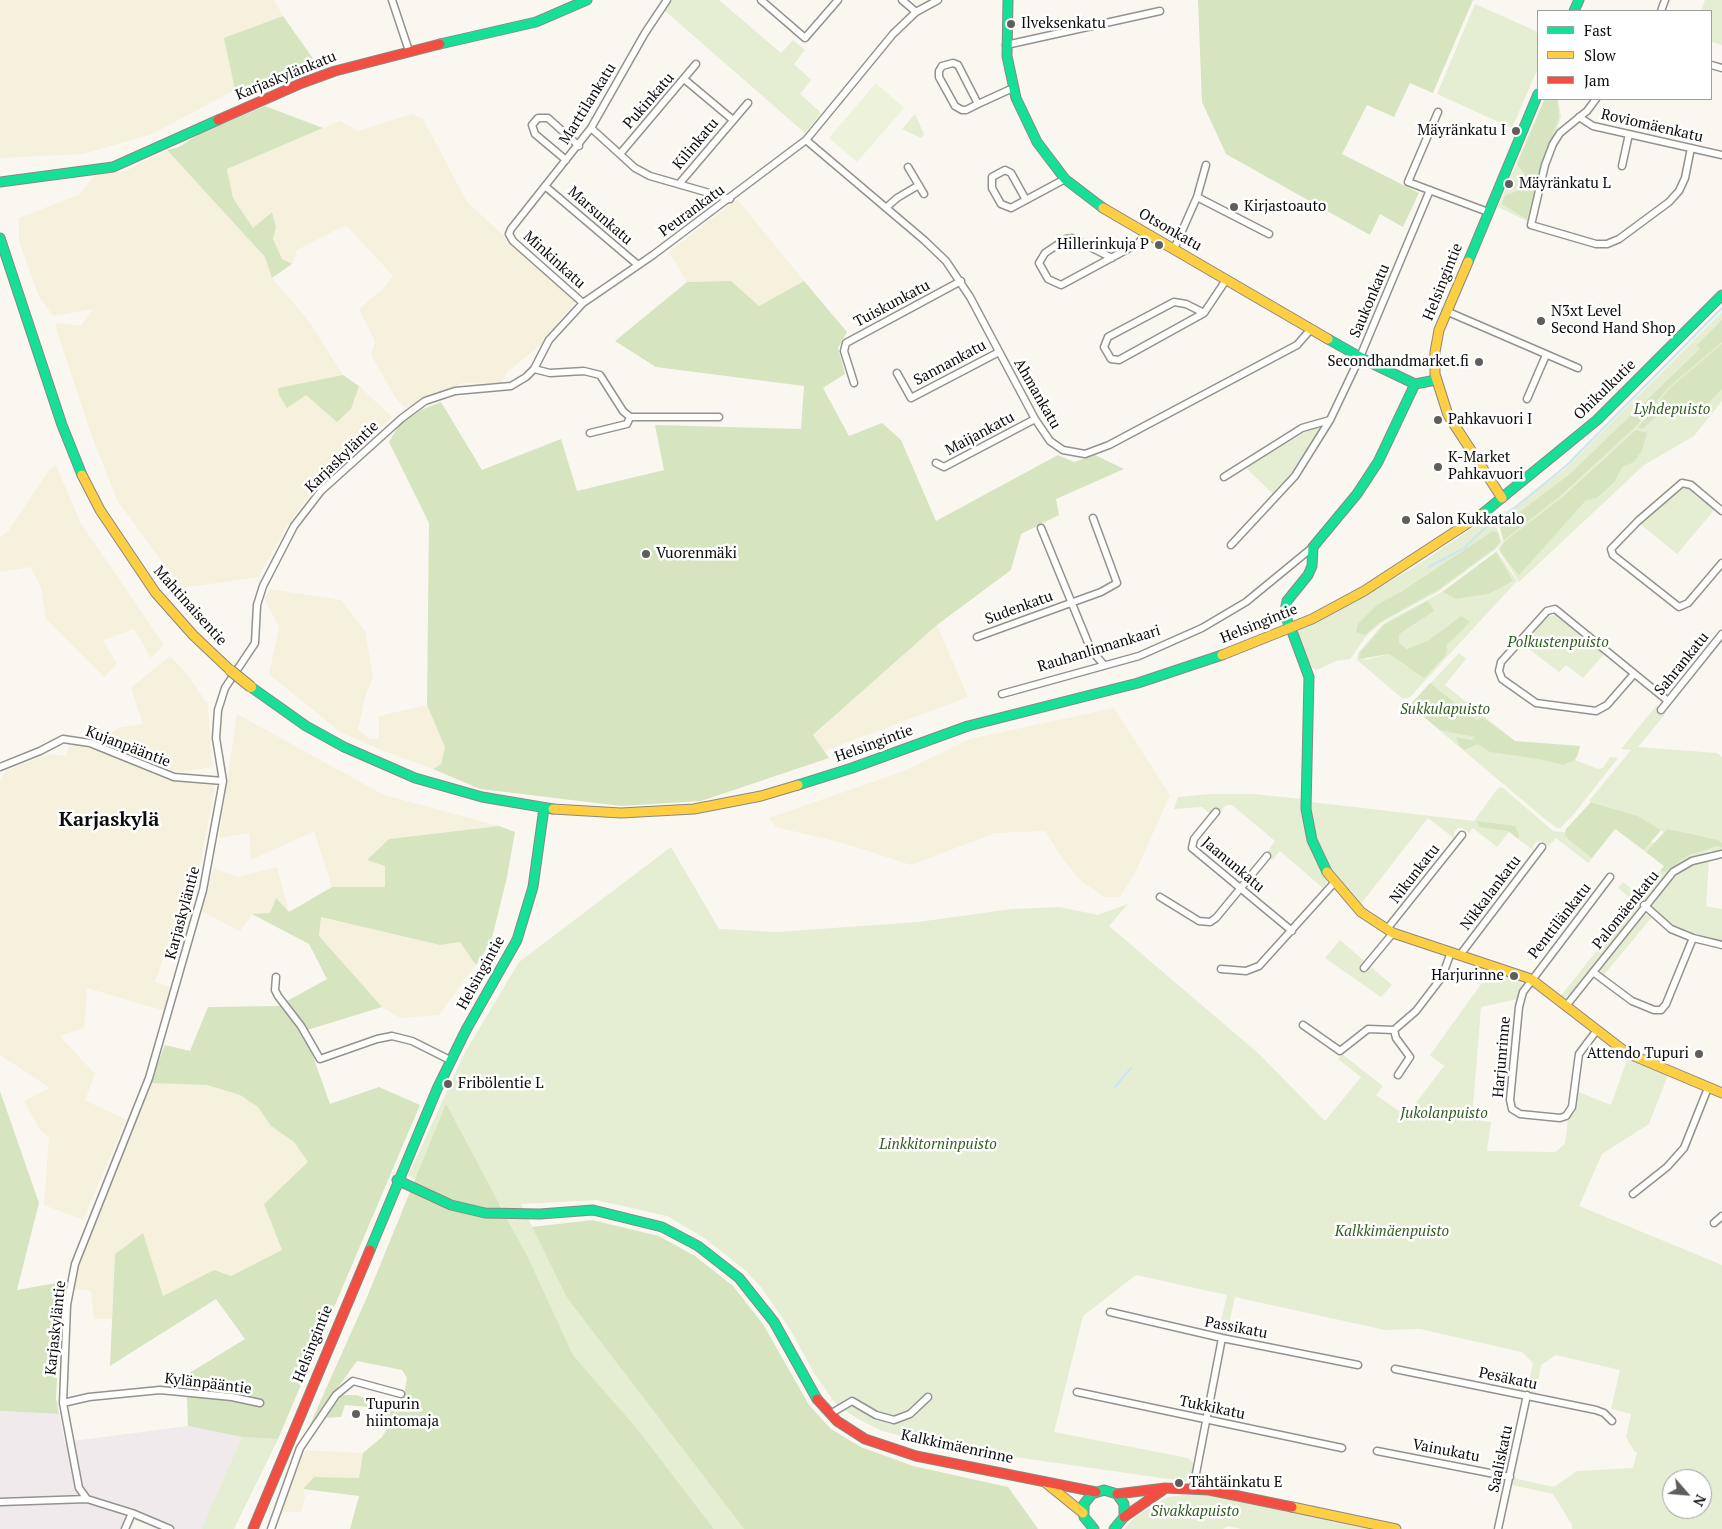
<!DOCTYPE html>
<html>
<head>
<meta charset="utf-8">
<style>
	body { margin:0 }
	#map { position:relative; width:1722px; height:1529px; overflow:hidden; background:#faf7f0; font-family:"PT Serif",serif }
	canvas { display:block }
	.legend { position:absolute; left:1537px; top:10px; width:175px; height:90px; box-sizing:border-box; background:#fff; border:1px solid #9e9e9e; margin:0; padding:6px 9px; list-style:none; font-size:15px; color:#0c0c0c }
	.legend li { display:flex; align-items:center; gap:10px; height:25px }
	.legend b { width:25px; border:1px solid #9e9e9e }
	.north { position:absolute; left:1662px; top:1469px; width:50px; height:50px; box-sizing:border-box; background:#fff; border:1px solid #9e9e9e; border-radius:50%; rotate:117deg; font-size:14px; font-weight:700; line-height:20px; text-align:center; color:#0c0c0c }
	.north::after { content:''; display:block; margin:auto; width:18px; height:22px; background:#5f5e5c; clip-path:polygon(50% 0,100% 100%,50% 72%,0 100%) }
</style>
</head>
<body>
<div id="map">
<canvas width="1722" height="1529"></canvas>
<ul class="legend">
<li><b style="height:6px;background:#16e098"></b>Fast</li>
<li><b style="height:6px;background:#ffcf43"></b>Slow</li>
<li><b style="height:6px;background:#f24e42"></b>Jam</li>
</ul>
<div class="north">N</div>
</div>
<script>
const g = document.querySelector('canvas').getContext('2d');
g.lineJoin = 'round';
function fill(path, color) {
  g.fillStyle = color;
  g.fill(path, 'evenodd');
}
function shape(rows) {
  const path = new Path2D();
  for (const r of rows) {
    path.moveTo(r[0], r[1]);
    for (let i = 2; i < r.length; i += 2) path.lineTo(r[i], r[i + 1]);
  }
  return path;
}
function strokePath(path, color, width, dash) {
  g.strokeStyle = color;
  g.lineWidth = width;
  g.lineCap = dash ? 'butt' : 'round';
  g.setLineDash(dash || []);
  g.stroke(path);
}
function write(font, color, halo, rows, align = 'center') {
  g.font = font + ' "PT Serif",serif';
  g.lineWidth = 5;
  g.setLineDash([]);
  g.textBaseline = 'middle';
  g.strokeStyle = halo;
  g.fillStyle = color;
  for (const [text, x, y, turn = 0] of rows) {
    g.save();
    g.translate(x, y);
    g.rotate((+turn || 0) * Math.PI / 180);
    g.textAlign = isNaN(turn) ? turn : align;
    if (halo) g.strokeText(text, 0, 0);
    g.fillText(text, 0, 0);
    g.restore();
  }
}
const industrial = shape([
	[0,1411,59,1414,65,1442,188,1426,242,1437,201,1529,156,1529,135,1520,131,1529,0,1529]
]);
const farmland = shape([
	[0,0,274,0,283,16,225,38,235,90,152,134,83,154,0,158],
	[412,114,423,119,467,202,575,301,543,343,507,372,501,383,463,383,406,408,397,400,371,355,375,341,359,309,384,288,393,276,346,225,297,250,292,264,282,259,273,239,276,227,272,212,253,228,233,198,227,169,340,121,358,131],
	[167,150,265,257,272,278,308,320,343,375,278,388,287,407,306,395,351,409,359,386,392,417,318,484,286,527,259,577,181,588,117,500,91,434,55,325,60,323,81,326,93,309,53,316,39,297,19,241,19,218,80,194,95,175,125,171],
	[737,199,804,281,759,306,731,281,687,282,669,252],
	[56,465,80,522,164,645,151,658,134,629,103,640,117,664,104,677,46,619,41,588,31,567,0,572,0,537,8,531,49,470],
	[270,589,341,600,365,631,373,678,366,693,358,729,370,739,379,739,379,716,427,705,445,747,441,764,433,769,376,748,340,732,269,674,279,627,264,598],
	[937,625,968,697,824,751,813,736],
	[170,656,187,674,208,705,212,767,182,772,153,766,89,738,110,734,117,728,143,724,131,688],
	[1114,708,1170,795,1137,869,1120,897,1104,897,1080,880,1060,855,1045,831,995,833,911,865,843,843,776,827,769,818,904,771,970,739],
	[237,714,384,795,499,826,389,839,367,860,385,866,385,888,332,887,314,831,251,860,249,833,219,838],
	[70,743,80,744,125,761,165,779,215,786,185,946,169,941,155,982,172,988,165,1011,87,988,84,1028,60,1036,95,1074,85,1100,126,1120,83,1220,44,1205,49,1138,40,1130,24,1101,50,1088,0,1055,0,782,6,771,48,754,66,756],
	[277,867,289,913,276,898,270,913,252,914,240,931,201,911,214,868,237,877],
	[321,917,440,945,460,942,476,965,439,1015,400,1018,382,1007,319,936],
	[150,1083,207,1085,240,1095,258,1107,271,1126,294,1142,308,1162,264,1204,282,1250,231,1276,214,1271,163,1297,143,1234,115,1254,112,1319,94,1319,91,1291,74,1289,75,1270],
	[303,1450,363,1453,359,1478,314,1477,303,1489,305,1497,301,1512,282,1512]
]);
const green = shape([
	[673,0,719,0,781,53,793,40,805,50,794,64,811,80,800,94,821,113,805,133,664,10],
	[1705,0,1722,0,1722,45,1711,42,1711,11,1701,11],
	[1475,4,1538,32,1538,68,1512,128,1437,94],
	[1544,99,1558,99,1561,116,1529,222,1498,207],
	[915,114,924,134,921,138,902,129],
	[1722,312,1722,401,1694,436,1644,465,1519,582,1498,549,1503,542,1498,520,1565,469],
	[1314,427,1320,428,1290,475,1273,494,1246,468],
	[1679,488,1690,489,1715,509,1677,554,1639,523],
	[1492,515,1502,542,1496,549,1439,591,1381,623,1367,635,1350,659,1336,661,1317,670,1311,667,1294,632,1344,607,1413,568],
	[1497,551,1517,581,1410,697,1403,699,1357,660,1358,653,1384,623,1440,593],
	[1496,553,1488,594,1456,599,1444,592],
	[1428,601,1433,611,1399,633,1399,643,1407,649,1429,640,1461,616,1447,646,1407,667,1389,654,1364,660],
	[1555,615,1563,619,1604,654,1583,678,1566,665,1559,672,1521,643,1547,617],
	[1459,653,1466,659,1445,685,1515,741,1472,740,1457,737,1460,747,1465,750,1478,744,1563,765,1575,760,1598,769,1603,768,1610,757,1618,758,1573,815,1560,828,1557,828,1540,815,1412,707,1412,703],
	[1657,705,1666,713,1638,747,1717,753,1722,757,1722,843,1667,829,1664,832,1638,816,1589,801,1631,750,1621,749],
	[1502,787,1553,831,1608,838,1588,863,1556,838,1549,846,1540,841,1536,842,1533,846,1534,851,1509,832,1497,847,1473,828,1469,833,1462,828,1458,828,1454,832,1454,838,1428,818,1360,905,1341,884,1327,864,1318,842,1310,811,1311,802,1474,821,1498,788],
	[1210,794,1253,794,1302,799,1304,818,1317,862,1327,879,1324,889,1280,851,1272,860,1265,855,1275,841,1232,805,1226,805,1215,818,1202,807,1174,809,1178,797],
	[1630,840,1710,848,1717,846,1722,848,1722,851,1710,851,1691,857,1670,869,1571,993,1566,997,1560,997,1635,902,1618,888,1623,882,1641,896,1664,866],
	[671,847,719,929,777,932,918,922,1012,909,1060,907,1098,915,1128,904,1109,926,1258,1053,1325,1121,1361,1077,1338,1059,1342,1054,1383,1086,1376,1095,1406,1116,1444,1066,1430,1055,1492,969,1518,978,1522,984,1517,999,1481,1007,1472,1119,1491,1122,1487,1151,1555,1152,1565,1144,1568,1119,1573,1112,1576,1091,1611,1105,1628,1057,1668,1075,1649,1124,1602,1154,1579,1206,1722,1265,1722,1529,1572,1529,1572,1525,1553,1494,1512,1485,1513,1478,1554,1487,1577,1471,1633,1468,1637,1452,1634,1451,1626,1437,1631,1414,1611,1409,1620,1370,1556,1355,1541,1365,1536,1393,1527,1391,1533,1363,1522,1352,1420,1329,1385,1330,1235,1297,1226,1336,1218,1334,1227,1295,1136,1275,1083,1316,1054,1432,1188,1458,1194,1464,1190,1482,945,1447,882,1431,856,1418,835,1403,814,1373,790,1329,761,1287,746,1271,703,1237,667,1216,596,1200,521,1204,567,1298,744,1529,714,1529,639,1431,573,1355,501,1205,461,1200,408,1176,464,1054,519,962],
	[1672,1479,1702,1479,1702,1509,1672,1509],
	[1709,860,1706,906,1722,909,1722,941,1680,930,1656,914,1652,907,1652,902,1660,891,1677,874,1694,864],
	[1644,914,1652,917,1603,976,1600,972,1602,966],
	[1340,940,1392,985,1381,997,1325,958],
	[242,1437,278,1439,234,1529,201,1529],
	[1202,1493,1223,1497,1374,1529,1241,1529,1228,1526,1223,1529,1124,1529,1137,1515,1168,1497]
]);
const forest = shape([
	[1198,0,1473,0,1433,93,1410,83,1394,117,1367,105,1342,154,1419,193,1403,227,1380,214,1370,235,1226,154,1202,102],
	[283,16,319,67,235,90,224,38],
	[1545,99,1557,99,1559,117,1541,167,1527,219,1502,204,1505,196,1517,191,1525,174,1517,164],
	[265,106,323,128,227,169,233,198,253,228,272,212,276,227,273,239,282,259,292,264,272,278,265,257,167,150,179,147,199,134],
	[731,281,759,306,804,281,847,332,838,348,845,374,823,388,849,436,882,423,901,440,936,521,1058,455,1074,462,1095,455,1124,469,1056,499,1059,515,1021,534,1011,570,937,625,813,735,829,758,701,801,621,806,480,789,433,769,441,764,445,747,427,705,429,523,389,442,399,425,421,410,441,402,482,470,561,439,577,491,664,470,655,425,801,429,804,386,656,367,615,341,687,282],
	[1722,320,1722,342,1669,387,1634,428,1560,496,1504,540,1500,527,1570,474,1700,349,1697,345],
	[1722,344,1722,389,1707,404,1660,413,1642,429,1638,428,1670,388],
	[343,375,359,386,351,409,337,422,306,395,287,408,279,395,278,388],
	[1636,430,1647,433,1642,450,1634,462,1622,467,1615,481,1597,498,1586,500,1519,575,1501,553,1500,549,1504,542,1564,496],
	[1493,531,1498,533,1500,542,1495,548,1439,589,1380,622,1365,635,1356,632,1358,624,1377,605,1401,592],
	[1496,552,1513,581,1488,594,1456,599,1443,592],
	[1428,601,1434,611,1399,634,1399,643,1407,649,1429,640,1461,616,1470,622,1447,645,1446,655,1424,678,1389,654,1359,659,1360,653,1384,625],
	[1430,683,1477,721,1482,717,1515,741,1580,746,1578,754,1575,760,1563,765,1534,758,1490,752,1478,744,1465,750,1460,747,1456,737,1472,740,1475,737,1440,730,1412,707,1412,703],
	[1591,802,1638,816,1661,830,1644,850,1615,829,1592,858,1568,839,1565,834,1566,829],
	[1477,821,1515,826,1519,835,1518,839,1509,831,1479,827],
	[499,826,515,832,507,877,491,942,476,965,460,942,440,945,321,917,319,936,382,1007,304,1031,330,1104,379,1087,420,1105,278,1439,242,1437,188,1426,186,1375,245,1339,216,1299,110,1366,115,1254,143,1233,163,1296,214,1270,231,1276,282,1250,264,1204,308,1162,294,1142,271,1126,258,1107,240,1095,207,1085,150,1083,165,1045,190,1051,208,1007,278,1006,327,979,309,944,252,914,270,913,276,898,289,912,332,887,385,887,385,866,367,860,389,839],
	[1667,829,1718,840,1722,843,1722,848,1717,846,1689,855,1664,872,1661,870,1664,866,1646,852],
	[0,1091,39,1203,17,1290,62,1282,56,1398,59,1414,0,1411],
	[446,1104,528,1258,573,1355,639,1431,714,1529,350,1529,359,1496,303,1489,314,1477,359,1478,363,1453,382,1437,389,1426,385,1418,368,1407,345,1405,341,1417,323,1418,342,1395,357,1395,386,1406,389,1399,403,1400,407,1378,402,1370,357,1361,308,1429,367,1297],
	[592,1220,659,1236,695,1256,733,1286,763,1324,809,1405,831,1429,861,1447,913,1466,1008,1487,1038,1529,744,1529,567,1298,532,1227]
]);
const pitch = shape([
	[876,83,904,108,857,162,829,138]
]);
const stream = shape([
	[1429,567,1464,548,1485,528,1518,505,1566,466,1722,308],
	[1115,1087,1131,1068]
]);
const street = shape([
	[392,0,409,51],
	[761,0,805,38,838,0],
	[902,0,916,12],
	[1661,11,1665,0],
	[1006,45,1160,11],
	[1711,65,1722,68],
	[684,79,733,120],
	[1596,99,1587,111,1560,133,1553,144,1545,165,1531,225,1596,244,1607,244,1619,239,1669,202,1679,191,1685,178,1691,148],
	[978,104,958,65,953,63,942,66,939,71,939,77,955,106,962,110,966,110,978,104,1013,88],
	[1438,112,1408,182,1488,212],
	[1579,117,1593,126,1722,155],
	[591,128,635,168,650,176,730,199],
	[806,140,924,240,946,261,970,297,1035,419,1050,441,1063,450,1085,454,1109,445,1297,345,1311,329],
	[620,154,696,64],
	[566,160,535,134,532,125,538,118,548,118,579,146],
	[1622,166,1629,134],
	[908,167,924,194],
	[679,184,748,103],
	[545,186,638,265],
	[1197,197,1206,165],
	[1026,200,1011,173,1005,170,992,177,992,188,1001,204,1011,208,1065,179],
	[887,207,897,198,919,185],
	[1174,249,1197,197,1269,234],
	[1112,258,1072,238,1066,239,1045,253,1039,263,1048,279,1061,285,1063,284,1137,244,1147,234],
	[583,303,513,241,509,234,511,229,591,128,645,33,667,0],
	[1446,311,1578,368],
	[1204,313,1119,360,1111,359,1104,347,1108,337,1174,302,1186,304,1204,313,1226,280],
	[534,369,550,373,584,371,600,375,623,411,630,417,719,417],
	[897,373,911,398,999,352],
	[854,383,844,351,846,343,961,281],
	[1527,399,1546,355],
	[590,433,627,424,630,417],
	[936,463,944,467,1035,419],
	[1224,477,1302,428,1330,420],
	[1722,511,1691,485,1682,483,1638,521,1611,549,1613,555,1679,607,1688,603,1722,563],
	[1041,528,1091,650,1104,665],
	[1231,545,1295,476,1330,420,1360,357,1430,190],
	[977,637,1101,592,1117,583,1093,518],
	[1634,674,1607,705,1596,711,1536,703,1502,679,1499,671,1501,662,1547,611,1555,609,1668,701],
	[1002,694,1139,656,1202,628,1246,602,1313,547],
	[1661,710,1722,634],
	[0,767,40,751,63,739,90,743,174,777,223,781],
	[1216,812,1194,839,1192,848,1292,931],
	[1160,897,1199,921,1210,922,1216,918,1267,856],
	[1644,905,1671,929,1693,938,1722,945],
	[1387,929,1462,835],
	[1460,955,1542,847],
	[1364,968,1393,933],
	[1221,969,1246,971,1259,966,1334,883],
	[1593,972,1632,1001,1654,1010,1661,1010,1666,1004,1693,938],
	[276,977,275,990,278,996,301,1026,320,1059,377,1039,392,1036,412,1041,450,1060],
	[1566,1006,1673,872,1692,861,1722,854],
	[1303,1025,1340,1051,1368,1029,1394,1030,1416,1011,1442,977,1451,952],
	[1394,1030,1396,1038,1410,1057,1398,1075],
	[1597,1030,1579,1054,1572,1107,1566,1116,1560,1118,1520,1114,1512,1109,1510,1100,1519,1007,1523,992,1610,877],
	[1633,1194,1667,1167,1684,1148,1708,1088],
	[1714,1223,1722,1216],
	[1110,1312,1222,1338,1358,1365],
	[1395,1369,1596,1410,1604,1413,1612,1421],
	[1077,1392,1342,1448],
	[63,1403,89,1397,160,1390,232,1397,260,1403],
	[830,1414,852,1401,876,1415,894,1420,910,1414,928,1397],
	[1377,1451,1510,1477],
	[1193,1489,1222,1338],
	[87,1499,79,1488,63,1403,67,1305,75,1264,149,1078,203,890,223,781,216,738,218,710,225,688,255,643,257,605,263,586,294,526,321,491,402,418,425,401,455,391,511,386,526,377,534,369,549,340,583,303,653,255,806,140,893,34,916,12,938,0],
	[0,1502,87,1499,132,1513,170,1529],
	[125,1529,132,1513],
	[271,1529,300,1448,336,1395,353,1381,401,1394],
	[1498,1529,1527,1395]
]);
const fast = shape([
	[1008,0,1007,56,1016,98,1037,142,1065,179,1103,208],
	[1574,11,1579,0],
	[440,44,536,22,587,0],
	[0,182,113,167,218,120],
	[0,238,62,425,82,475],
	[1468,262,1538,94],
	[1328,339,1367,361,1415,384,1436,380],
	[1482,514,1597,420,1722,295],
	[1288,623,1285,611,1287,601,1308,575,1312,566,1313,547,1357,494,1378,462,1415,384],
	[1293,634,1309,677,1306,809,1312,840,1327,872],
	[251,687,306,726,344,747,415,778,482,797,553,809],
	[798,785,852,768,968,726,1138,683,1222,655],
	[397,1180,451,1205,485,1213,540,1214,593,1210,662,1227,698,1246,739,1278,774,1322,817,1399],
	[370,1250,437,1089,466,1030,517,940,533,887,544,808],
	[1094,1529,1084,1517,1084,1504,1092,1494,1104,1490,1117,1494,1124,1504,1124,1517,1114,1529]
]);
const slow = shape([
	[1103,208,1328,339],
	[1468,262,1439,330,1435,352,1435,374,1448,415,1502,498],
	[82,475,100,510,155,592,193,635,230,670],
	[1222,655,1312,619,1364,591,1482,514],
	[553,809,621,813,694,809,761,796,798,785],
	[1327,872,1361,912,1393,933,1531,979,1627,1053,1722,1093],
	[1046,1483,1083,1513],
	[1292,1507,1396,1529]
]);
const jam = shape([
	[218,120,302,83,335,71,440,44],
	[817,1399,837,1421,865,1439,916,1456,1096,1492],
	[1117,1494,1165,1488,1209,1490,1292,1507],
	[1124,1517,1163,1490],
	[253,1529,370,1250]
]);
const slowBridge = shape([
	[230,670,251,687]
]);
const markers = [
	[1011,24,5,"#5f5e5c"],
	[1516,131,5,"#5f5e5c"],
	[1509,184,5,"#5f5e5c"],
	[1234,207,5,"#5f5e5c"],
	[1159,245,5,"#5f5e5c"],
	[1541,321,5,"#5f5e5c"],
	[1479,362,5,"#5f5e5c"],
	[1438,420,5,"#5f5e5c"],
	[1438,467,5,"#5f5e5c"],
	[1406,520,5,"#5f5e5c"],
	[646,554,5,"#5f5e5c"],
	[1514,976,5,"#5f5e5c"],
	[1699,1054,5,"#5f5e5c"],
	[448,1084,5,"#5f5e5c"],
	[356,1414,5,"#5f5e5c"],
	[1179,1483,5,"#5f5e5c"]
];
const poiNames = [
	["Ilveksenkatu",1021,24],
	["Mäyränkatu I",1506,131,"right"],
	["Mäyränkatu L",1519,184],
	["Kirjastoauto",1244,207],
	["Hillerinkuja P",1149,245,"right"],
	["N3xt Level",1551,312],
	["Second Hand Shop",1551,329],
	["Secondhandmarket.fi",1469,362,"right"],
	["Pahkavuori I",1448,420],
	["K-Market",1448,458],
	["Pahkavuori",1448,475],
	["Salon Kukkatalo",1416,520],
	["Vuorenmäki",656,554],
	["Harjurinne",1504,976,"right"],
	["Attendo Tupuri",1689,1054,"right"],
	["Fribölentie L",458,1084],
	["Tupurin",366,1405],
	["hiintomaja",366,1422],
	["Tähtäinkatu E",1189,1483]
];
const streetNames = [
	["Karjaskylänkatu",286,76,-22],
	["Pukinkatu",649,101,-49],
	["Marttilankatu",588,104,-58],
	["Roviomäenkatu",1652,126,13],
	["Kilinkatu",696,144,-50],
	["Peurankatu",692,211,-36],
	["Marsunkatu",600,216,41],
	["Otsonkatu",1170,230,30],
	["Minkinkatu",554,260,42],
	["Helsingintie",1443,282,-68],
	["Saukonkatu",1370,301,-67],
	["Tuiskunkatu",892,304,-28],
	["Sannankatu",950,363,-28],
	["Ohikulkutie",1605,390,-44],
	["Ahmankatu",1037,394,60],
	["Maijankatu",980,434,-28],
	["Karjaskyläntie",342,457,-44],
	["Mahtinaisentie",190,606,48],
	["Sudenkatu",1019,608,-20],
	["Helsingintie",1259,624,-22],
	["Rauhanlinnankaari",1099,649,-17],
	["Sahrankatu",1682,664,-51],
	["Helsingintie",874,744,-20],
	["Kujanpääntie",128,747,21],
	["Jaanunkatu",1233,865,40],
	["Nikunkatu",1415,874,-52],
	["Nikkalankatu",1491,893,-53],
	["Palomäenkatu",1626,910,-51],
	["Karjaskyläntie",183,913,-75],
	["Penttilänkatu",1560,921,-52],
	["Helsingintie",481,973,-61],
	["Harjunrinne",1502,1057,-85],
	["Karjaskyläntie",56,1328,-84],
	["Passikatu",1236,1328,11],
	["Helsingintie",313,1344,-68],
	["Pesäkatu",1508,1379,12],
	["Kylänpääntie",208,1384,7],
	["Tukkikatu",1212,1408,12],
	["Kalkkimäenrinne",957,1447,12],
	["Vainukatu",1446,1451,11],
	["Saaliskatu",1501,1459,-78]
];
const parkNames = [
	["Lyhdepuisto",1672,410],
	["Polkustenpuisto",1558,643],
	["Sukkulapuisto",1445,710],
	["Jukolanpuisto",1444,1114],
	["Linkkitorninpuisto",938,1145],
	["Kalkkimäenpuisto",1392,1232],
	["Sivakkapuisto",1195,1512]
];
const districtNames = [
	["Karjaskylä",109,820]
];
fill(industrial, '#f0eaed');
fill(farmland, '#f5f1dd');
fill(green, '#e5edd2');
fill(forest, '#d6e4c0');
fill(pitch, '#edf2db');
strokePath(stream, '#cae6f1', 2);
strokePath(street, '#93928f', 9);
strokePath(fast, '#8a8885', 11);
strokePath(slow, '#8a8885', 11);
strokePath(jam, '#8a8885', 11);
strokePath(street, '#fefefd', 6);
strokePath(fast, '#16e098', 9);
strokePath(slow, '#ffcf43', 9);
strokePath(jam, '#f24e42', 9);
strokePath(slowBridge, '#807f7c', 12, []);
strokePath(slowBridge, '#ffcf43', 10);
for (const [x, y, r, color] of markers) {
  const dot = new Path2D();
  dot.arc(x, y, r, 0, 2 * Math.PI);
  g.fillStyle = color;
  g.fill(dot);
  strokePath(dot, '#fff', 2);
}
write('15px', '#0c0c0c', '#fff', poiNames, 'left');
write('15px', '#0c0c0c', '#fff', streetNames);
write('italic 15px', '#325e22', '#fff', parkNames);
write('bold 20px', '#0c0c0c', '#fff', districtNames);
</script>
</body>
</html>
